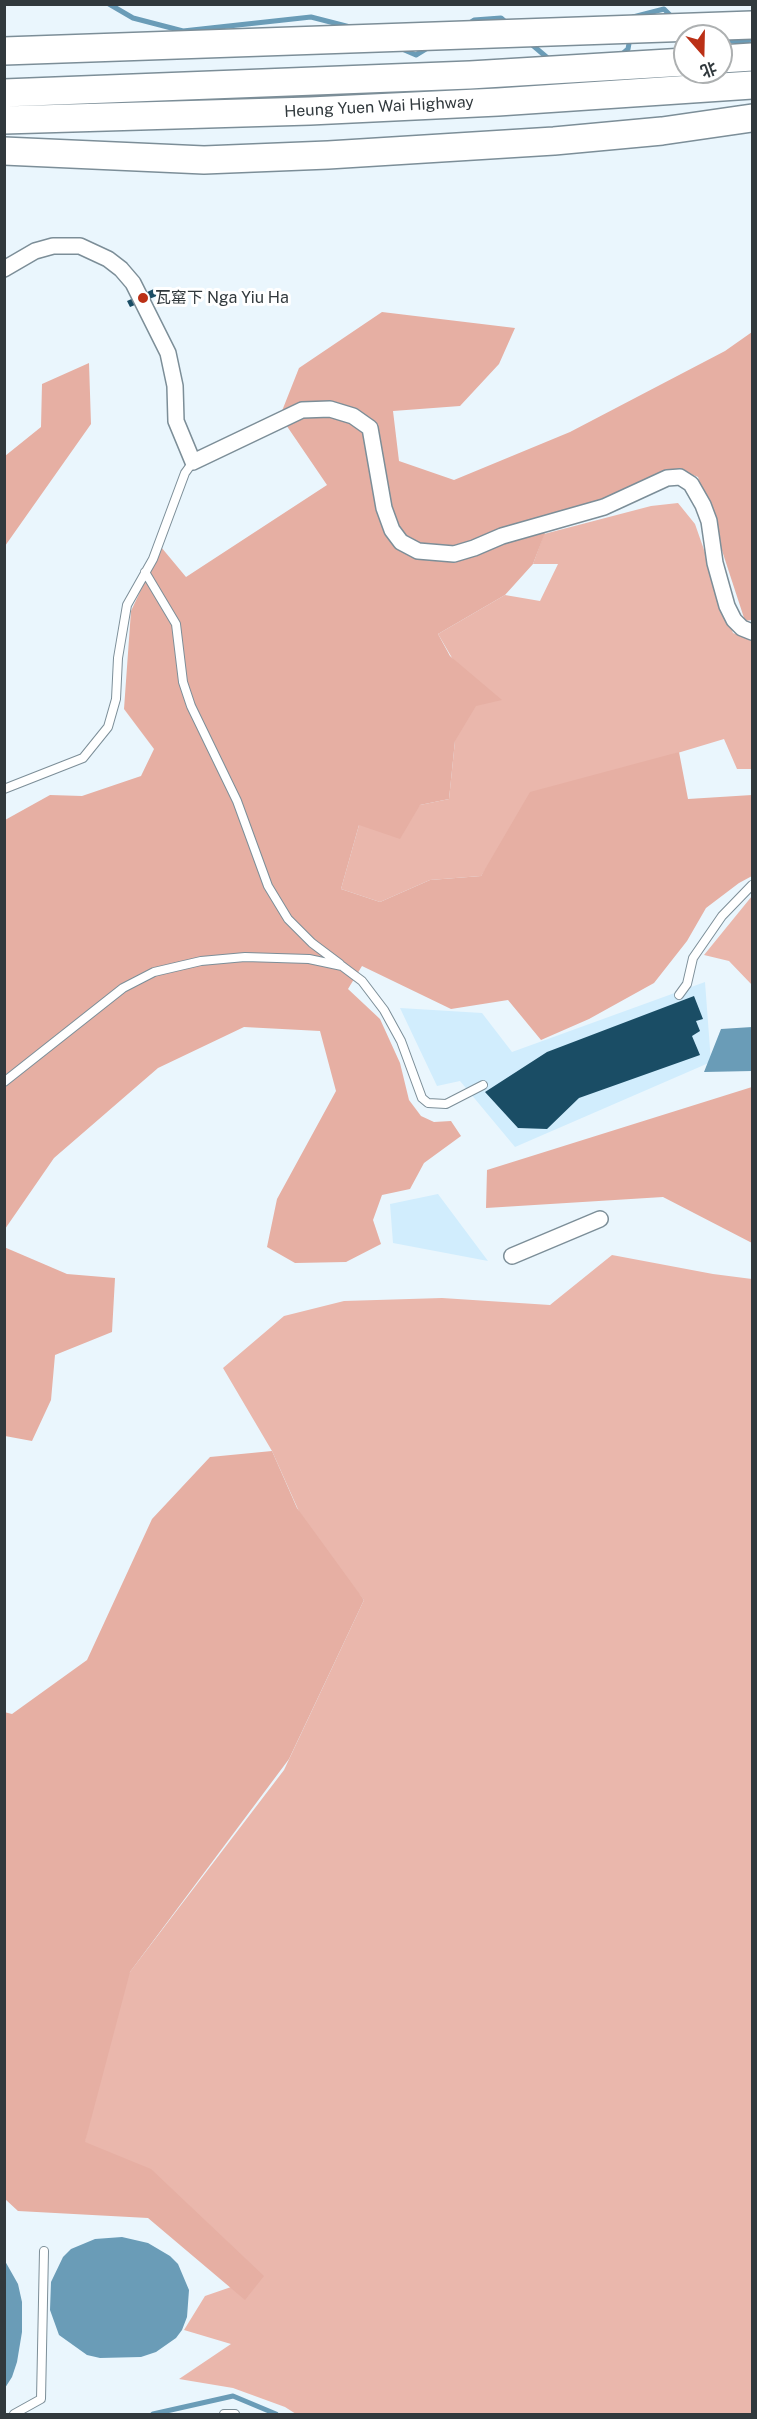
<!DOCTYPE html>
<html>
<head>
<meta charset="utf-8">
<style>
	body { margin:0 }
	#map { position:relative; width:757px; height:2419px; overflow:hidden; background:#eaf6fd; font-family:"Public Sans","Noto Sans SC",sans-serif }
	canvas { display:block }
	.frame { position:absolute; inset:0; border:6px solid #31393d; pointer-events:none }
	.north { position:absolute; left:673px; top:24px; width:60px; height:60px; box-sizing:border-box; background:#fff; border:2px solid #adb0b1; border-radius:50%; rotate:160deg; font-size:16px; font-weight:700; line-height:24px; text-align:center; color:#31393d }
	.north::after { content:''; display:block; margin:auto; width:21px; height:27px; background:#bb3016; clip-path:polygon(50% 0,100% 100%,50% 72%,0 100%) }
</style>
</head>
<body>
<div id="map">
<canvas width="757" height="2419"></canvas>
<div class="frame"></div>
<div class="north">北</div>
</div>
<script>
const g = document.querySelector('canvas').getContext('2d');
g.lineJoin = 'round';
function fill(path, color) {
  g.fillStyle = color;
  g.fill(path, 'evenodd');
}
function shape(rows) {
  const path = new Path2D();
  for (const r of rows) {
    path.moveTo(r[0], r[1]);
    for (let i = 2; i < r.length; i += 2) path.lineTo(r[i], r[i + 1]);
  }
  return path;
}
function strokePath(path, color, width, dash) {
  g.strokeStyle = color;
  g.lineWidth = width;
  g.lineCap = dash ? 'butt' : 'round';
  g.setLineDash(dash || []);
  g.stroke(path);
}
function write(font, color, halo, rows, align = 'center') {
  g.font = font + ' "Public Sans","Noto Sans SC",sans-serif';
  g.lineWidth = 6;
  g.setLineDash([]);
  g.textBaseline = 'middle';
  g.strokeStyle = halo;
  g.fillStyle = color;
  for (const [text, x, y, turn = 0] of rows) {
    g.save();
    g.translate(x, y);
    g.rotate((+turn || 0) * Math.PI / 180);
    g.textAlign = isNaN(turn) ? turn : align;
    if (halo) g.strokeText(text, 0, 0);
    g.fillText(text, 0, 0);
    g.restore();
  }
}
const built = shape([
	[705,982,711,1062,515,1147,460,1081,437,1086,400,1008,482,1013,512,1052],
	[438,1194,488,1261,393,1243,390,1204]
]);
const green = shape([
	[678,503,695,524,733,633,752,640,752,769,737,769,724,739,611,773,509,836,481,876,430,880,380,902,341,889,359,825,420,805,449,799,455,741,455,663,438,634,505,595,540,601,558,564,533,564,544,534,651,506],
	[752,896,752,985,729,961,704,955],
	[612,1255,713,1274,752,1279,752,2414,296,2414,285,2407,233,2388,179,2379,231,2344,184,2330,205,2296,263,2276,81,2157,123,1981,284,1770,364,1600,309,1534,272,1451,223,1368,284,1316,344,1301,442,1298,550,1305]
]);
const forest = shape([
	[382,312,515,328,499,364,460,406,393,411,399,461,454,480,570,432,725,351,752,332,752,620,745,621,698,477,683,471,667,469,548,525,533,564,505,595,438,634,450,656,502,700,476,706,455,741,449,799,420,805,400,839,359,825,341,889,380,902,430,880,481,876,530,792,679,752,688,799,752,795,752,876,739,883,706,908,687,941,654,983,589,1019,541,1040,508,1000,451,1009,362,966,348,989,380,1019,400,1063,409,1100,421,1116,434,1122,451,1121,461,1136,424,1163,410,1189,382,1195,373,1220,381,1244,346,1262,295,1263,267,1247,277,1199,336,1091,320,1031,244,1027,158,1068,54,1158,5,1229,5,820,50,795,82,796,141,776,154,749,124,709,131,611,161,547,186,577,327,485,280,416,299,368],
	[89,363,91,424,5,546,5,456,41,427,42,384],
	[752,1087,752,1243,663,1197,486,1208,487,1170],
	[4,1247,67,1274,115,1278,112,1332,55,1355,51,1400,32,1441,5,1436],
	[272,1451,297,1508,364,1600,289,1759,130,1972,85,2142,151,2169,264,2276,245,2300,148,2218,18,2211,5,2199,4,1712,12,1714,87,1660,152,1519,210,1457]
]);
const water = shape([
	[752,1027,752,1071,704,1072,721,1029],
	[122,2237,148,2243,170,2256,178,2264,189,2290,187,2317,182,2330,176,2338,156,2352,141,2357,100,2358,87,2355,59,2335,50,2310,51,2282,63,2257,71,2249,95,2239],
	[5,2261,18,2284,22,2302,22,2332,17,2362,12,2377,5,2388]
]);
const stream = shape([
	[109,4,133,18,183,31,311,17,350,27],
	[633,17,664,9,673,18],
	[468,24,474,20,501,18,509,25],
	[721,40,746,42,752,38],
	[530,43,550,60],
	[402,49,416,55,429,47],
	[621,55,628,49,630,38],
	[153,2414,233,2396,276,2414]
]);
const building = shape([
	[156,288,159,295,130,307,127,301],
	[694,996,703,1019,696,1021,700,1031,692,1036,700,1055,579,1098,547,1129,518,1128,485,1092,547,1052]
]);
const lane = shape([
	[145,572,176,624,183,682,191,706,237,801,268,886,288,919,312,943,340,964],
	[4,789,83,758,108,727,116,699,118,658,127,605,153,559,185,473,193,462],
	[679,995,687,984,693,958,722,916,752,885],
	[4,1082,123,988,154,972,201,961,245,957,309,959,342,966,362,981,384,1010,401,1041,422,1098,428,1103,446,1104,483,1085],
	[14,2414,41,2399,44,2251],
	[224,2414,235,2414]
]);
const street = shape([
	[4,269,35,251,53,246,80,246,108,259,121,269,133,283,168,353,175,386,176,421,193,462,302,410,330,409,353,416,370,428,384,508,392,530,401,542,418,551,454,554,474,548,502,536,604,507,667,478,680,477,691,484,703,505,709,521,715,563,727,606,734,620,742,628,752,632],
	[512,1256,600,1219]
]);
const highway = shape([
	[4,51,752,25],
	[721,59,752,57],
	[4,93,470,75,685,62],
	[4,120,310,111,498,102,752,85],
	[4,151,204,160,328,155,554,141,662,131,752,118]
]);
const markers = [
	[143,298,6,"#bb3016"]
];
const streetNames = [
	["Heung Yuen Wai Highway",379,107,-3]
];
const poiNames = [
	["瓦窰下 Nga Yiu Ha",155,298]
];
fill(built, '#d1edfd');
fill(green, '#eab7ac');
fill(forest, '#e6afa3');
fill(water, '#6a9cb7');
strokePath(stream, '#6a9cb7', 5);
fill(building, '#1a4d65');
strokePath(lane, '#7c8e98', 10);
strokePath(street, '#7c8e98', 18);
strokePath(highway, '#7c8e98', 30);
strokePath(lane, '#fff', 8);
strokePath(street, '#fff', 15);
strokePath(highway, '#fff', 27);
for (const [x, y, r, color] of markers) {
  const dot = new Path2D();
  dot.arc(x, y, r, 0, 2 * Math.PI);
  g.fillStyle = color;
  g.fill(dot);
  strokePath(dot, '#fff', 2);
}
write('16px', '#31393d', '#fff', streetNames);
write('16px', '#31393d', '#fff', poiNames, 'left');
</script>
</body>
</html>
